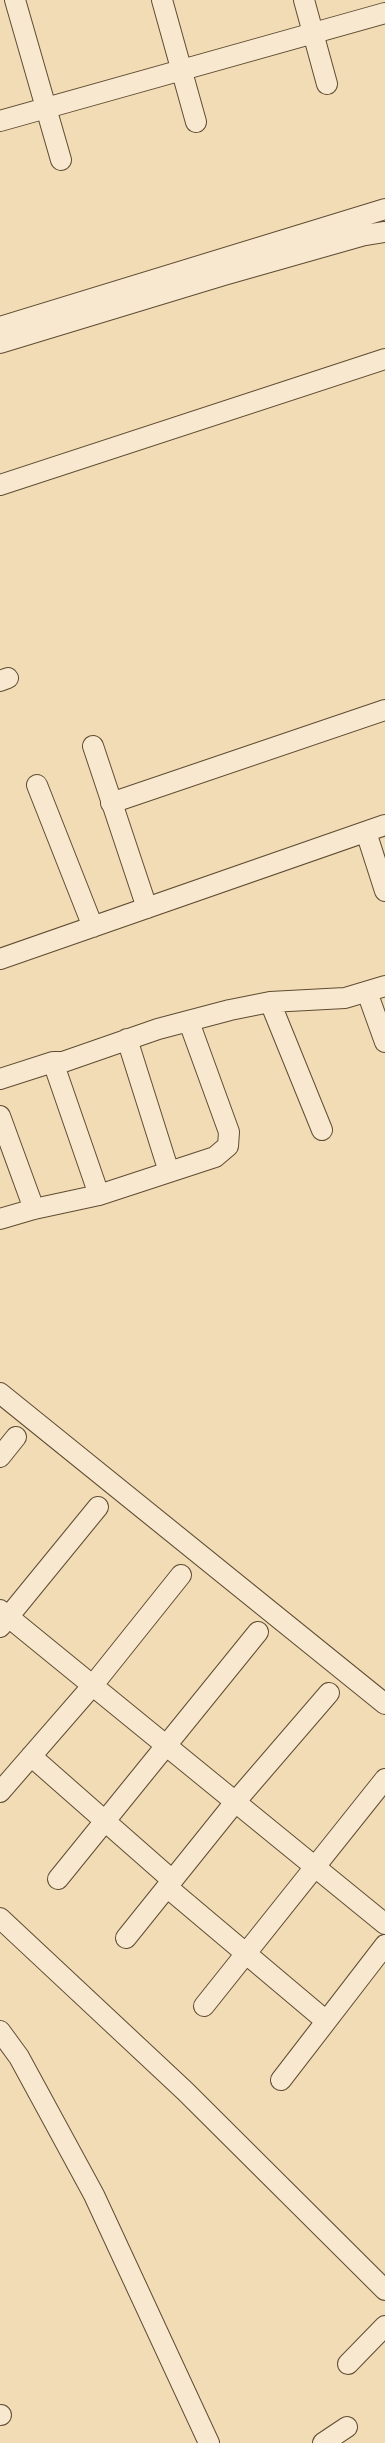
<!DOCTYPE html>
<html>
<head>
<meta charset="utf-8">
<style>
	body { margin:0 }
	canvas { display:block; background:#f2dcb5 }
</style>
</head>
<body>
<canvas width="385" height="2443"></canvas>
<script>
const g = document.querySelector('canvas').getContext('2d');
g.lineJoin = 'round';
function shape(rows) {
  const path = new Path2D();
  for (const r of rows) {
    path.moveTo(r[0], r[1]);
    for (let i = 2; i < r.length; i += 2) path.lineTo(r[i], r[i + 1]);
  }
  return path;
}
function strokePath(path, color, width, dash) {
  g.strokeStyle = color;
  g.lineWidth = width;
  g.lineCap = dash ? 'butt' : 'round';
  g.setLineDash(dash || []);
  g.stroke(path);
}
const minor = shape([
	[15,0,61,160],
	[162,0,196,122],
	[304,0,327,84],
	[0,121,385,13],
	[0,327,385,209],
	[0,343,224,275,365,235,385,232],
	[0,485,385,359],
	[0,681,8,678],
	[93,746,147,908],
	[37,785,93,927],
	[111,803,385,710],
	[366,832,385,891],
	[0,959,385,825],
	[367,992,385,1042],
	[270,1002,322,1130],
	[127,1039,169,1172],
	[53,1062,99,1195],
	[0,1079,53,1062,63,1062,158,1029,230,1010,270,1002,345,998,385,986],
	[0,1116,34,1209],
	[0,1219,34,1209,99,1195,215,1157,228,1146,229,1132,189,1022],
	[0,1393,385,1704],
	[0,1457,16,1437],
	[0,1610,385,1924],
	[0,1627,98,1507],
	[31,1756,172,1880],
	[0,1792,93,1685,181,1575],
	[58,1879,258,1632],
	[167,1887,326,2021],
	[0,1918,185,2091,385,2290],
	[126,1938,236,1801,329,1693],
	[204,2006,385,1779],
	[0,2031,19,2057,94,2195,209,2443],
	[281,2080,385,1945],
	[348,2364,385,2326],
	[0,2415,1,2415],
	[323,2443,347,2427]
]);
strokePath(minor, '#5f4c32', 22);
strokePath(minor, '#f7e8cf', 20);
</script>
</body>
</html>
